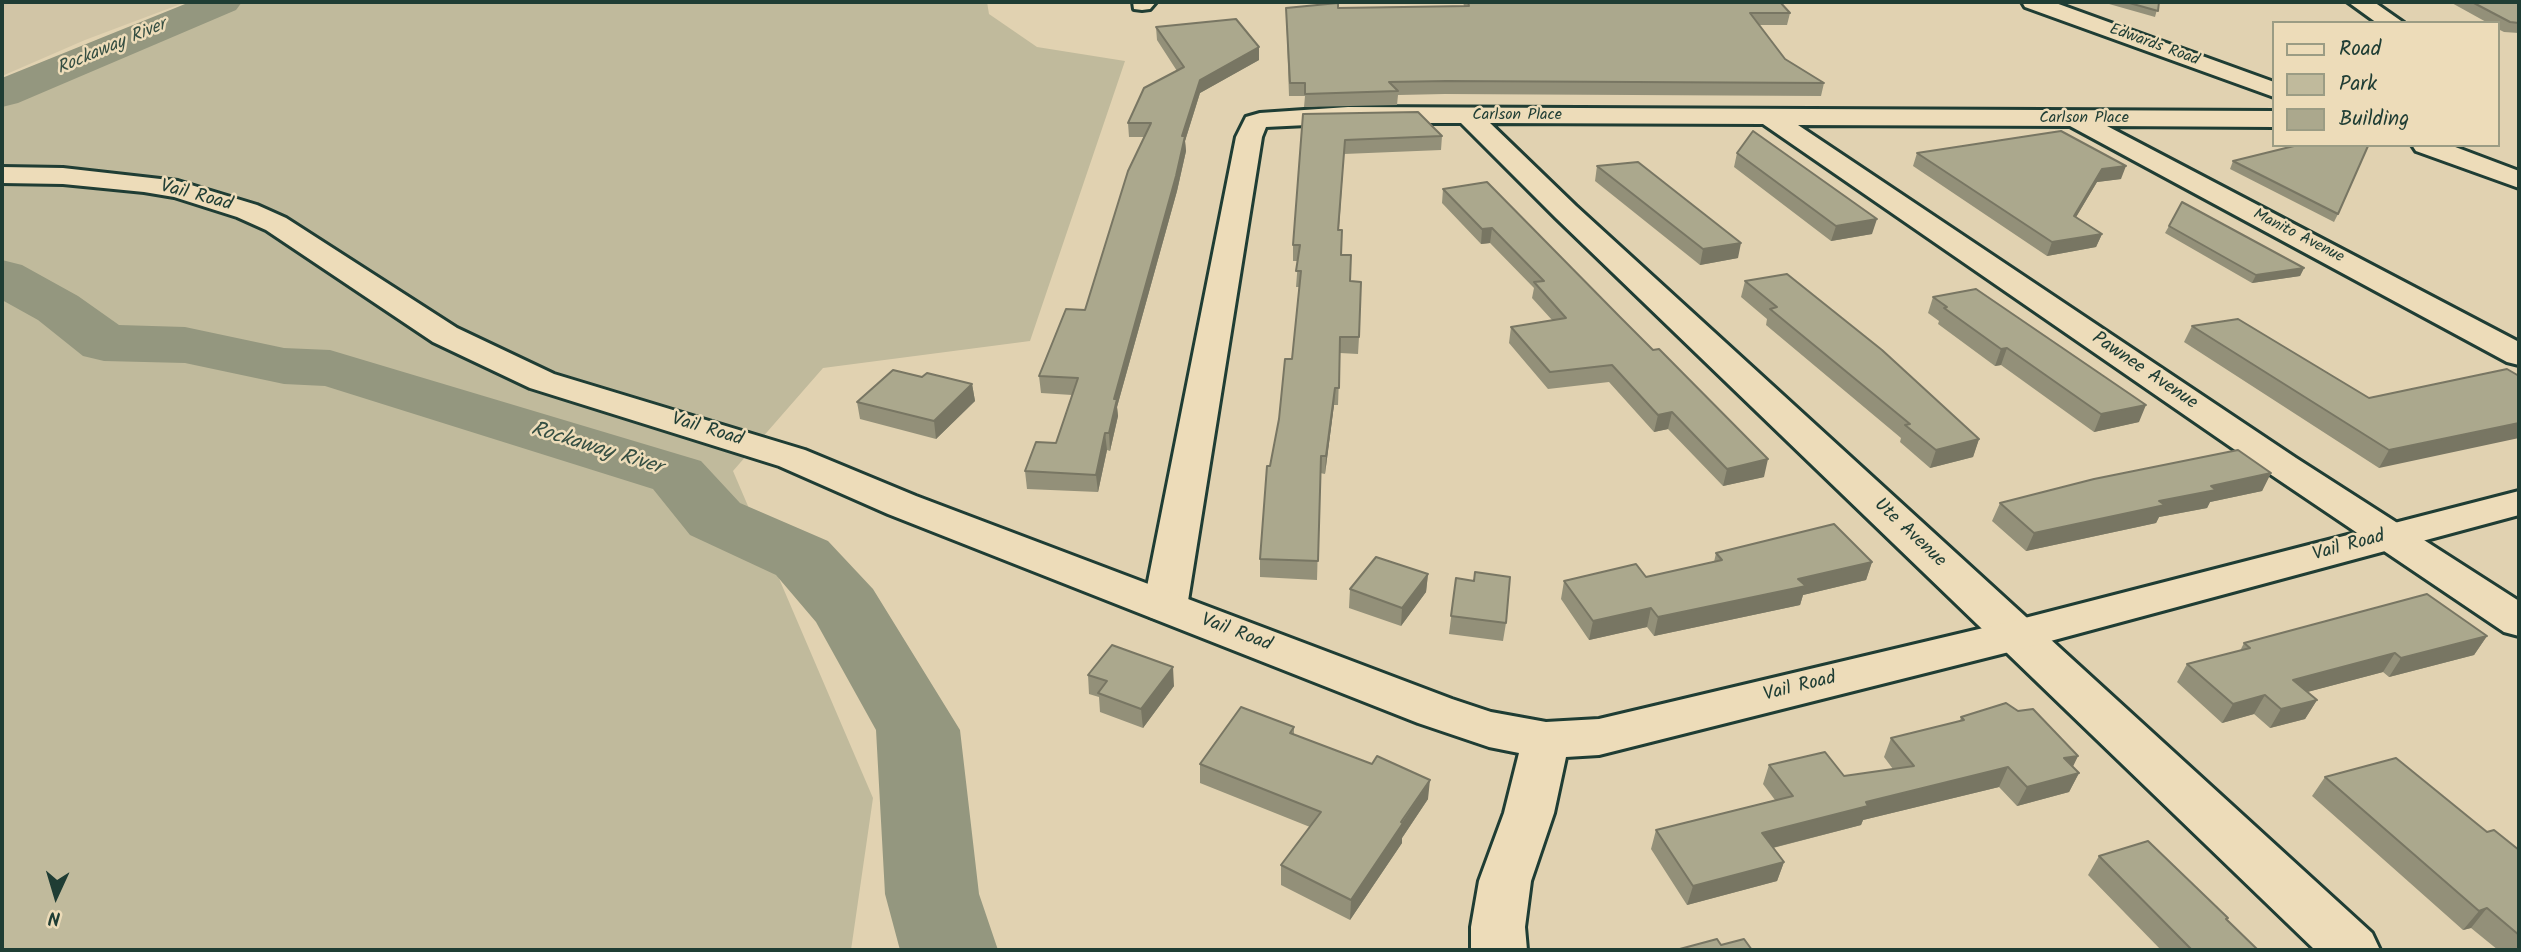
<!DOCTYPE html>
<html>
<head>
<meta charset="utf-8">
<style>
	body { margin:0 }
	#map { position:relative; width:2521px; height:952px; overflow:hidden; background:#e1d2b1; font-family:Kalam,sans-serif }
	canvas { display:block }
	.frame { position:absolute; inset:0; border:4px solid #1f3d34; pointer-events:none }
	.legend { position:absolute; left:2272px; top:21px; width:228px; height:126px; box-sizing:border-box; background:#eddcb9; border:2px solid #9b9c84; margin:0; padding:9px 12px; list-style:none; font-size:21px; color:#1f3d34 }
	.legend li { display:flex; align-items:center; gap:14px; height:35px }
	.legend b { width:35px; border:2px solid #9b9c84 }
	.north { position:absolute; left:21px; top:861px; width:70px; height:70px; -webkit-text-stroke:5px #eddcb9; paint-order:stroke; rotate:184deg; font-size:19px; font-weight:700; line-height:28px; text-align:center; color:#1f3d34 }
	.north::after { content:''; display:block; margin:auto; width:24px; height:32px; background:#1f3d34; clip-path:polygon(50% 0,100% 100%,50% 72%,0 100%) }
</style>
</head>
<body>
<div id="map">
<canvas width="2521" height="952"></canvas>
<div class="frame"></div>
<ul class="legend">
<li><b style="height:9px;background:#eddcb9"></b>Road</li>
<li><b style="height:19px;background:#c0ba9c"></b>Park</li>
<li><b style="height:19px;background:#aba88d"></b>Building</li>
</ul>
<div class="north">N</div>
</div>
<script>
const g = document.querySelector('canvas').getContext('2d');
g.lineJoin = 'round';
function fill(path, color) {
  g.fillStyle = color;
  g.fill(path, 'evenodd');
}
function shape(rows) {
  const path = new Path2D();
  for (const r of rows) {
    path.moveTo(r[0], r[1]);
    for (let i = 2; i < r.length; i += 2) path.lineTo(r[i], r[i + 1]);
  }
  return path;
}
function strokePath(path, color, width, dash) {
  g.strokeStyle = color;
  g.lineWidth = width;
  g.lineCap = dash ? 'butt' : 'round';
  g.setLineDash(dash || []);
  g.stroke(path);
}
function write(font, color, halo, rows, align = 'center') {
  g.font = font + ' Kalam,sans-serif';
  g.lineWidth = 5;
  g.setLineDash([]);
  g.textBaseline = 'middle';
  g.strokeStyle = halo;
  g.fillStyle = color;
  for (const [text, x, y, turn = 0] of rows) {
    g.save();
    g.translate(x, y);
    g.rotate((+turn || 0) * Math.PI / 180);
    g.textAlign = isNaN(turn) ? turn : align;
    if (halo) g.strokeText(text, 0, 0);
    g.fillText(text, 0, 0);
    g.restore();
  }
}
const built = shape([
	[2,2,186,2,85,40,2,76]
]);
const green = shape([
	[243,2,987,2,989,14,1037,47,1125,61,1030,341,823,368,733,471,873,798,851,950,2,950,2,106]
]);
const river = shape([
	[190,2,242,2,236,10,18,103,2,107,2,78,190,2],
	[2,260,22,265,78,296,119,325,185,327,284,348,330,350,701,461,740,503,828,541,873,589,960,730,979,894,998,950,900,950,885,894,876,730,816,622,776,575,690,535,653,489,325,386,284,384,185,363,104,361,83,356,38,320,2,300,2,260]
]);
const street = shape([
	[1133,2,1156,2,1150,9,1142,10,1134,9,1133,2],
	[2348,2,2374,2,2404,23,2377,23,2348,2],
	[1348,107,2274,111,2274,127,2107,126,2519,342,2519,365,2507,362,2070,126,1798,125,2296,458,2519,601,2519,636,2504,632,2270,474,1763,124,1490,123,1576,206,2372,933,2380,950,2315,950,1556,218,1461,123,1348,123,1266,127,1262,137,1187,607,1180,617,1165,622,1150,617,1143,607,1236,137,1246,117,1260,113,1348,107]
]);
const secondary = shape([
	[2022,2,2053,2,2274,82,2274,97,2025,7,2022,2],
	[2412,145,2450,145,2519,171,2519,188,2416,151,2412,145],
	[2,167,63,168,178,181,257,205,286,218,457,328,554,374,805,450,916,496,1452,699,1491,712,1546,722,1599,719,1654,706,2017,620,2519,491,2519,515,2017,650,1599,755,1566,757,1554,813,1531,881,1525,927,1527,950,1471,950,1471,927,1479,881,1504,813,1519,753,1489,747,1418,723,888,514,779,466,530,388,433,342,266,230,237,217,174,197,144,192,63,184,2,183,2,167]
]);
const wall = shape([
	[1463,2,1780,2,1790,13,1787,25,1759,25,1785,59,1824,83,1821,96,1445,94,1398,95,1397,105,1304,107,1305,96,1289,96,1286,8,1464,6],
	[2102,2,2159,2,2155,17],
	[2450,2,2519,2,2519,33,2504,32,2498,29,2498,23,2488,23],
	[1156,27,1259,60,1200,93,1185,141,1186,151,1177,191,1117,407,1118,416,1110,451,1107,450,1098,492,1027,489,1025,471,1056,443,1072,395,1041,393,1039,376,1085,310,1144,137,1129,137,1128,123,1177,71,1157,40],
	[1303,114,1442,136,1441,150,1344,154,1339,230,1341,255,1350,281,1359,337,1358,354,1340,353,1338,405,1334,405,1325,474,1320,473,1317,580,1260,577,1260,559,1270,466,1292,359,1299,287,1296,287,1298,261,1293,261,1293,245],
	[1737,153,1872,234,1831,241,1734,167],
	[1917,153,2121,179,2097,182,2076,217,2102,234,2096,247,2047,256,1913,166],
	[2233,161,2338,214,2334,222,2230,169],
	[1597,166,1738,258,1700,265,1595,181],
	[1487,182,1764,477,1723,486,1668,429,1654,432,1609,382,1548,389,1509,343,1511,327,1552,320,1532,298,1534,288,1490,243,1481,244,1442,203,1443,189],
	[2169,226,2304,268,2300,276,2252,283,2165,233],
	[1745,281,1979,439,1973,457,1930,468,1900,442,1901,438,1766,325,1767,319,1741,297],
	[1933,297,2139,422,2094,432,2001,365,1995,366,1938,324,1939,321,1928,313],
	[2192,326,2369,398,2507,369,2379,468,2184,342],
	[922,377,972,384,975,401,936,439,860,419,857,402],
	[2271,473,2262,491,2210,502,2207,508,2159,517,2156,523,2026,551,1992,521,2000,503],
	[1716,553,1872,562,1866,580,1803,595,1800,605,1654,636,1647,627,1589,640,1561,599,1564,581,1646,577,1714,562],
	[1428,574,1426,592,1401,626,1349,608,1350,589],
	[1456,578,1506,623,1503,641,1449,634],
	[2487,636,2474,655,2389,677,2383,672,2307,692,2317,700,2305,719,2270,728,2254,714,2222,723,2177,682,2187,664,2240,651,2244,643],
	[1088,675,1174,686,1143,728,1100,712,1099,697,1089,694],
	[1961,717,2078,756,2072,767,2079,773,2069,792,2017,806,1999,787,1863,820,1861,825,1773,848,1784,862,1777,881,1687,905,1651,849,1656,830,1775,800,1763,784,1769,765,1844,776,1893,769,1884,757,1891,738,1960,721],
	[1294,727,1294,734,1428,799,1402,838,1402,843,1350,920,1281,885,1281,865,1310,827,1200,783,1200,764],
	[2325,777,2487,832,2519,850,2519,950,2498,950,2471,928,2463,930,2312,796],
	[2099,856,2227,920,2258,950,2161,950,2088,875]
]);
const shadedWall = shape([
	[1259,47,1259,60,1200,93,1185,141,1186,151,1177,191,1117,407,1118,416,1110,451,1109,433,1114,399,1182,136,1200,80],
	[2126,166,2121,179,2097,182,2069,229,2074,216,2102,169],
	[1877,219,1872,234,1831,241,1836,226],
	[1492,228,1490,243,1481,244,1482,229],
	[2102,234,2096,247,2047,256,2052,242],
	[1741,243,1738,258,1700,265,1703,249],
	[2304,268,2300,276,2252,283,2256,275],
	[2007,348,2001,365,1995,366,2001,349],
	[972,384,975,401,936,439,934,421],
	[1335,388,1334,405,1325,474,1326,456],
	[2146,405,2139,422,2094,432,2101,414],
	[1672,412,1668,429,1654,432,1658,415],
	[2519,423,2519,438,2379,468,2389,450],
	[1105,433,1107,450,1098,492,1096,475],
	[1979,439,1973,457,1930,468,1936,450],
	[1768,459,1764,477,1723,486,1727,469],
	[2271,473,2262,491,2210,502,2207,508,2159,517,2156,523,2026,551,2034,533,2159,501,2211,486],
	[1872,562,1866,580,1803,595,1800,605,1654,636,1658,617,1798,579],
	[1428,574,1426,592,1401,626,1402,608],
	[1651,608,1647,627,1589,640,1593,621],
	[2487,636,2474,655,2389,677,2401,658],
	[2395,653,2383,672,2281,699,2293,680],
	[1173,667,1174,686,1143,728,1141,709],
	[2265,695,2254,714,2222,723,2233,704],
	[2317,700,2305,719,2270,728,2281,709],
	[2078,756,2069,775,2064,758],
	[2008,767,1999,787,1863,820,1861,825,1756,852,1762,833,1866,802],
	[2079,773,2069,792,2017,806,2027,787],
	[1430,780,1428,799,1402,838,1402,843,1350,920,1351,900],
	[1784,862,1777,881,1687,905,1693,886],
	[2487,908,2471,928,2463,930,2479,911]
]);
const building = shape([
	[1468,2,1780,2,1790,13,1750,13,1785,59,1824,83,1446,81,1389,82,1398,91,1305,94,1305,83,1290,83,1286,8,1338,3,1338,8,1469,6,1468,2],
	[2126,2,2159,2,2158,11,2126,2],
	[2472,2,2519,2,2519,23,2510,22,2472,2],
	[1236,19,1259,47,1200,80,1182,136,1185,136,1176,176,1114,399,1117,399,1109,433,1105,433,1096,475,1025,471,1036,442,1056,443,1078,378,1039,376,1066,309,1085,310,1128,171,1151,123,1128,123,1144,88,1184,67,1156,27,1236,19],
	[1418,112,1442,136,1345,140,1338,230,1342,230,1341,255,1351,255,1350,281,1361,282,1359,337,1340,337,1339,388,1335,388,1326,456,1321,456,1318,561,1260,559,1267,466,1270,466,1279,419,1285,359,1292,359,1301,271,1296,271,1300,245,1293,245,1303,114,1418,112],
	[1753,131,1877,219,1836,226,1737,153,1753,131],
	[2061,131,2126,166,2102,169,2074,216,2102,234,2052,242,1917,153,2061,131],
	[2298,145,2365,145,2368,146,2338,214,2233,161,2298,145],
	[1638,162,1741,243,1703,249,1597,166,1638,162],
	[1487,182,1620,317,1653,350,1659,349,1768,459,1727,469,1672,412,1658,415,1612,365,1550,372,1511,327,1566,318,1534,282,1544,281,1492,228,1482,229,1443,189,1487,182],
	[2182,202,2304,268,2256,275,2169,226,2182,202],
	[1787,274,1882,350,1979,439,1936,450,1905,425,1910,424,1770,309,1777,307,1745,281,1787,274],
	[1976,289,2146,405,2101,414,2007,348,2001,349,1944,308,1947,307,1933,297,1976,289],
	[2238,319,2369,398,2507,369,2519,376,2519,423,2389,450,2192,326,2238,319],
	[893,370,922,377,927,373,972,384,934,421,857,402,893,370],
	[2238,450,2271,473,2211,486,2216,490,2159,501,2165,505,2034,533,2000,503,2094,479,2238,450],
	[1834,524,1872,562,1798,579,1806,586,1658,617,1651,608,1593,621,1564,581,1636,564,1646,577,1722,560,1716,553,1834,524],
	[1376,557,1428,574,1402,608,1350,589,1376,557],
	[1475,572,1510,577,1506,623,1451,616,1456,578,1474,581,1475,572],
	[2427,594,2487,636,2401,658,2395,653,2293,680,2317,700,2281,709,2265,695,2233,704,2187,664,2250,648,2244,643,2427,594],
	[1112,645,1173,667,1141,709,1098,693,1107,681,1088,675,1112,645],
	[2006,703,2018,711,2033,709,2078,756,2064,758,2079,773,2027,787,2008,767,1866,802,1868,806,1762,833,1784,862,1693,886,1656,830,1793,796,1769,765,1825,752,1844,776,1914,766,1891,738,1964,720,1961,717,2006,703],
	[1241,707,1294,727,1290,733,1372,764,1377,756,1430,780,1401,822,1403,823,1351,900,1281,865,1321,812,1200,764,1241,707],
	[2396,758,2487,832,2494,830,2519,850,2519,935,2487,908,2479,911,2325,777,2396,758],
	[2148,841,2228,918,2226,919,2258,950,2192,950,2099,856,2148,841],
	[1717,939,1721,945,1744,939,1752,950,1676,950,1717,939]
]);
const farStreetnames = [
	["Edwards Road",2154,46,20],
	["Carlson Place",1517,116],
	["Carlson Place",2084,119],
	["Manito Avenue",2298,237,27]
];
const farWaternames = [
	["Rockaway River",112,48,-23]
];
const streetNames = [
	["Vail Road",196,197,15],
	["Pawnee Avenue",2144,372,34],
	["Vail Road",707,431,17],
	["Ute Avenue",1909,534,43],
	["Vail Road",2349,547,-15],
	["Vail Road",1236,634,21],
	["Vail Road",1800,688,-14]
];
const waterNames = [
	["Rockaway River",596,450,17]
];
fill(built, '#d1c5a6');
fill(green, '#c0ba9c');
fill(river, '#94977f');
strokePath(street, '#1f3d34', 6);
strokePath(secondary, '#1f3d34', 6);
fill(street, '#eddcb9');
fill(secondary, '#eddcb9');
fill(wall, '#939079');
fill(shadedWall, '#787663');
fill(building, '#aba88d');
strokePath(building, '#787663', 2);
write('16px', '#1f3d34', '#eddcb9', farStreetnames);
write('italic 18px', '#364f43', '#eddcb9', farWaternames);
write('19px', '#1f3d34', '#eddcb9', streetNames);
write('italic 21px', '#364f43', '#eddcb9', waterNames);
</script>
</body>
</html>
